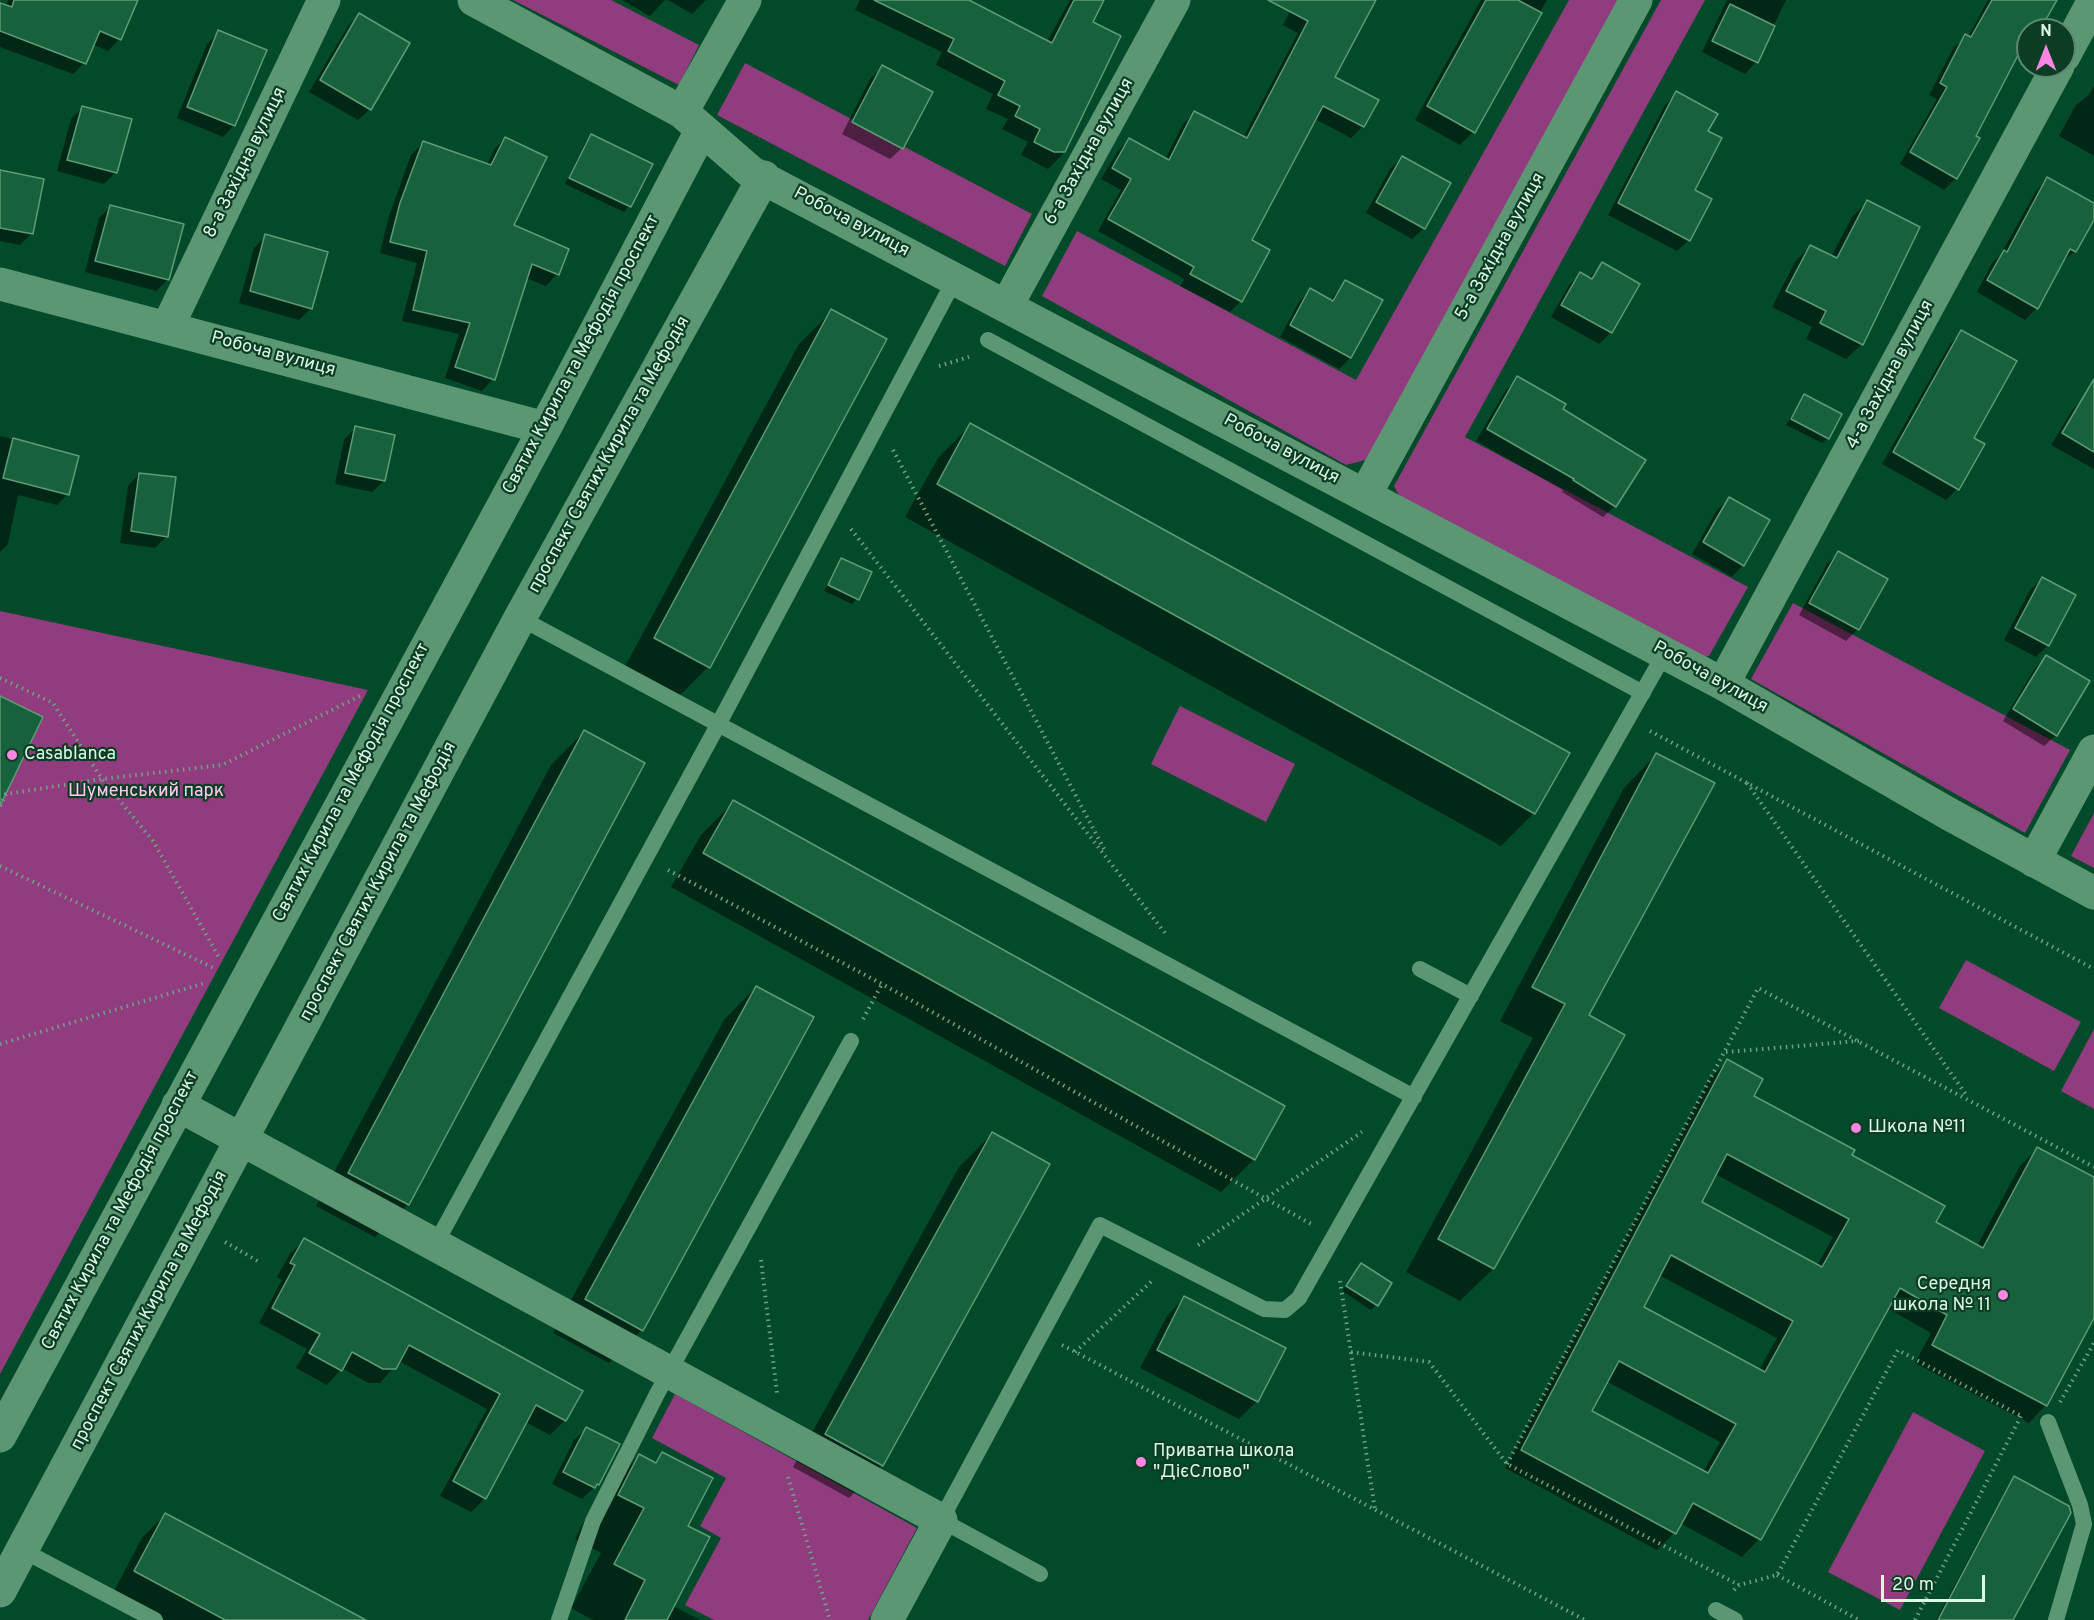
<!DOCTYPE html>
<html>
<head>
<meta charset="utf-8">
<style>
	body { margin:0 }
	#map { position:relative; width:2094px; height:1620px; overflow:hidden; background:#034a2a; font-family:Overpass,sans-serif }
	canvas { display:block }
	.north { position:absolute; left:2016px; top:18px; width:60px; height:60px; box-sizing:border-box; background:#0c3d24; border:2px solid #5e8971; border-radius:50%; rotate:0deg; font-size:16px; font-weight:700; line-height:24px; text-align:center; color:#dafae5 }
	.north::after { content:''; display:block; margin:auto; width:21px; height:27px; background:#fd86e2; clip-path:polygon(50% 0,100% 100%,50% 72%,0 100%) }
	.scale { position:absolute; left:1881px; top:1575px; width:104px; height:27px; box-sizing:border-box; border:3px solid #dafae5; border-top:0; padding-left:8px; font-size:18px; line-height:21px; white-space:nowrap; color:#dafae5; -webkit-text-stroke:4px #0c3d24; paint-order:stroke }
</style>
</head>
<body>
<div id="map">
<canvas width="2094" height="1620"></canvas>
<div class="north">N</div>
<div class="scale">20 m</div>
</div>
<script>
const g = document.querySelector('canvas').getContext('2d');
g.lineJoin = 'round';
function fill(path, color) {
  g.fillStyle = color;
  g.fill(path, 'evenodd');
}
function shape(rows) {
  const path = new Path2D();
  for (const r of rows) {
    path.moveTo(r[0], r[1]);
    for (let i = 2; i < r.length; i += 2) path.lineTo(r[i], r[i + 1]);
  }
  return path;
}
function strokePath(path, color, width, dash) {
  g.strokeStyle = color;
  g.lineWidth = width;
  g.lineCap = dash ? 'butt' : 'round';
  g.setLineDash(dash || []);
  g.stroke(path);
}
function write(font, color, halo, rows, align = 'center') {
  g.font = font + ' Overpass,sans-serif';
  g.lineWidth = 4.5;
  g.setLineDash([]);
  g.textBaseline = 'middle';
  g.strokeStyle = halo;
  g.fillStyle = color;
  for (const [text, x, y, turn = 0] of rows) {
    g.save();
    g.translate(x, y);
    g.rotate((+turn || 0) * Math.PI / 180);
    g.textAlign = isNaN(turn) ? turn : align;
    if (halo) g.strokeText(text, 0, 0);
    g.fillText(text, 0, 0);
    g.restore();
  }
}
const green = shape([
	[513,0,611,0,699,45,679,85],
	[1569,0,1618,0,1369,459,1346,465,1042,296,1077,231,1356,380],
	[1661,0,1705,0,1465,437,1748,587,1709,656,1694,660,1403,503,1394,486],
	[745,63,1032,214,1005,266,717,115],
	[1793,603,2070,750,2025,833,1751,679],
	[0,611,368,690,0,1374],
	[1180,706,1295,764,1266,822,1151,764],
	[2094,813,2094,868,2071,856],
	[1966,960,2081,1022,2054,1071,1939,1008],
	[2094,1029,2094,1109,2061,1091],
	[675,1394,917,1528,868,1620,714,1620,685,1605,721,1538,700,1526,726,1478,652,1438],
	[1913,1412,1985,1451,1900,1610,1828,1572]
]);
const shadow = shape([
	[8,0,136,0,119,39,108,51,92,44,84,63,73,74,0,47,0,5,6,7],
	[622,0,665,0,650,16],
	[668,0,706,0,692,14],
	[860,0,966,0,1047,42,1070,0,1102,0,1091,22,1119,37,1062,155,1048,169,1021,155,1028,142,1002,129,1008,119,986,109,993,94,936,65,942,52,855,10],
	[1296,0,1358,0,1333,78,1377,100,1362,127,1351,138,1315,119,1250,241,1241,301,1230,312,1180,286,1184,279,1098,231,1121,190,1101,179,1118,151,1129,140,1165,160,1183,124,1195,113,1243,138,1298,33,1283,25],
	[1481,0,1547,0,1473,132,1460,145,1415,120],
	[1727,0,1786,0,1756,62,1745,74,1702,52],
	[1988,0,2055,0,2038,30,2028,30,2028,41,2024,41,1974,136,1956,178,1944,190,1900,164,1937,99,1929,95,1954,47,1968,37],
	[359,15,370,109,358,120,309,92,348,26],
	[219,32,234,125,223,137,177,118,207,44],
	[882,67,902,148,890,159,842,134,870,79],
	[2094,86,2094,156,2059,136,2076,105,2089,95],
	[1677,93,1706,132,1693,191,1689,240,1677,251,1608,215,1665,105],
	[82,108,116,172,104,184,57,171,71,119],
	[591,136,629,206,624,212,565,184,586,141],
	[505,138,512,226,557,274,546,286,526,278,493,379,482,391,445,378,459,334,402,321,417,263,380,253,389,216,411,155,423,143,487,165,494,150],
	[1402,158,1424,228,1412,239,1366,213,1390,169],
	[0,172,31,234,20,245,0,241],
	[2047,179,2094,204,2094,217,2075,251,2062,262,2037,308,2025,320,1977,292,1992,263,2001,254,2036,191],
	[1867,202,1862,344,1846,359,1806,339,1812,327,1772,307,1795,262,1810,246,1831,257,1852,217],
	[110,207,168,279,156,291,85,272,99,218],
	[266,236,311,308,299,320,239,303,254,248],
	[1602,264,1638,284,1611,332,1599,344,1551,317,1569,285,1580,274,1589,278],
	[1345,282,1350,358,1339,369,1280,337,1299,302,1310,290,1330,301],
	[832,311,885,340,708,667,675,700,622,672,799,344],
	[1962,332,1972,439,1957,489,1946,500,1882,464,1950,344],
	[1518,378,1561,410,1615,506,1603,517,1562,492,1563,490,1476,441,1506,390],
	[1804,395,1828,438,1822,443,1786,425],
	[2084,398,2094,403,2094,469,2051,445,2073,409],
	[971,425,1534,813,1501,846,905,517,938,458],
	[355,428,384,481,372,492,335,484,344,440],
	[0,436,78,457,68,494,57,505,18,495,8,544,0,552],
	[139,474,167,536,155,548,120,543,128,486],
	[1729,499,1743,565,1732,577,1692,554,1717,510],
	[1838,553,1858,629,1846,641,1799,615,1827,564],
	[842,560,857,599,852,604,824,591],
	[2042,579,2048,645,2036,657,2004,640,2030,590],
	[2046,657,2056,735,2044,746,2003,721,2035,668],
	[584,732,408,1204,375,1237,316,1206,551,765],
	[1656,755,1587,1016,1622,1036,1493,1269,1460,1301,1406,1272,1533,1038,1500,1021,1624,788],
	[734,802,1254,1159,1221,1192,671,887,701,835],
	[756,987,642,1330,609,1363,553,1333,724,1020],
	[1728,1061,1752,1096,1850,1156,1934,1222,1977,1246,2020,1166,2037,1149,2094,1179,2094,1315,2046,1405,2029,1423,1915,1363,1931,1333,1887,1308,1759,1539,1742,1557,1680,1523,1674,1533,1657,1550,1505,1468,1710,1078],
	[1715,1174,1833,1237,1817,1266,1700,1203],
	[1659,1275,1777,1338,1759,1370,1641,1307],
	[1606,1381,1720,1442,1703,1472,1590,1411],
	[992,1134,882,1465,849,1498,793,1467,959,1167],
	[304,1240,581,1391,565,1420,550,1435,526,1422,485,1498,471,1512,440,1496,487,1409,399,1361,380,1383,368,1383,342,1368,327,1385,296,1368,307,1349,259,1323,282,1280,277,1277,290,1254],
	[1361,1264,1376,1305,1371,1310,1342,1291],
	[1184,1298,1257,1401,1239,1419,1140,1368,1167,1316],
	[586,1429,598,1484,582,1499,552,1484,574,1440],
	[663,1454,673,1606,700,1620,593,1620,571,1608,601,1553,575,1539,595,1500,639,1456,653,1463],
	[2014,1478,2012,1620,1936,1620,2009,1484],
	[165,1515,362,1620,159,1620,112,1595,142,1538]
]);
const building = shape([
	[14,0,138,0,121,40,100,31,86,64,0,31,0,3,12,7,14,0],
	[874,0,969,0,1052,43,1074,0,1104,0,1093,22,1121,36,1065,152,1054,152,1034,142,1040,129,1015,116,1020,106,998,95,1005,81,948,51,954,39,874,0],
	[1268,0,1376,0,1335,77,1379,100,1364,127,1323,106,1252,240,1270,250,1242,302,1190,274,1194,267,1108,219,1131,179,1112,168,1129,138,1169,160,1194,111,1247,138,1308,21,1268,0],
	[1486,0,1518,0,1542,13,1475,133,1427,106,1486,0],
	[1992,0,2057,0,2040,30,2028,30,2028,36,1976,136,1980,138,1957,179,1910,152,1947,87,1940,83,1965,34,1971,37,1992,0],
	[1730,4,1775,26,1758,63,1712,41,1730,4],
	[359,13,410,43,371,110,320,80,359,13],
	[218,30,267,50,235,126,187,107,218,30],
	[882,65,933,92,903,149,852,122,882,65],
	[1676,91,1718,114,1708,131,1722,138,1695,190,1712,199,1690,241,1618,203,1676,91],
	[82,106,132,119,117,173,67,160,82,106],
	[591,134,653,164,631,207,569,178,591,134],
	[505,137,547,157,514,225,569,249,559,275,532,264,495,380,455,367,470,323,413,310,427,251,390,242,400,203,423,141,491,165,505,137],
	[1402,156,1451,183,1425,229,1376,202,1402,156],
	[0,170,44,179,33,234,0,228,0,170],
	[2047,177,2094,203,2094,220,2076,252,2070,249,2038,309,1987,280,2004,250,2007,252,2047,177],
	[1867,200,1920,227,1863,345,1820,323,1826,311,1786,291,1810,245,1837,258,1867,200],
	[110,205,184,224,169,280,95,261,110,205],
	[265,234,328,252,312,309,250,291,265,234],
	[1602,262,1640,284,1612,333,1561,305,1580,272,1592,279,1602,262],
	[1345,280,1383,300,1351,358,1290,325,1310,288,1333,301,1345,280],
	[831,309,887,339,710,668,654,638,831,309],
	[1961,330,2017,361,1974,438,1985,444,1959,490,1893,452,1961,330],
	[1517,376,1566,404,1563,409,1646,460,1616,507,1573,480,1574,479,1487,429,1517,376],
	[2094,379,2094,452,2062,433,2094,379],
	[1804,394,1842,414,1829,439,1791,419,1804,394],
	[970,423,1570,753,1535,814,937,484,970,423],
	[355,426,395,435,385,481,345,473,355,426],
	[13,438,79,456,69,495,3,478,13,438],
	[139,473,176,477,168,537,131,531,139,473],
	[1729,497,1770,520,1744,566,1703,542,1729,497],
	[1838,551,1888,579,1859,630,1809,603,1838,551],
	[841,558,872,572,859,600,828,585,841,558],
	[2042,577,2076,595,2049,646,2015,628,2042,577],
	[2046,655,2090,681,2057,736,2013,709,2046,655],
	[0,696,43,717,0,806,0,696],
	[584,730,645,763,409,1205,348,1173,584,730],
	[1656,753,1715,783,1589,1015,1625,1035,1494,1269,1438,1239,1565,1004,1532,987,1656,753],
	[733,800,1285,1106,1255,1160,703,853,733,800],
	[756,986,814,1017,643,1331,585,1299,756,986],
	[1727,1059,1763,1079,1754,1096,1855,1150,1852,1155,1945,1206,1936,1222,1983,1248,2037,1147,2094,1177,2094,1318,2047,1406,1932,1345,1947,1315,1900,1288,1761,1540,1693,1503,1676,1534,1521,1450,1727,1059],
	[1727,1154,1849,1219,1822,1267,1702,1202,1727,1154],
	[1671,1255,1793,1321,1765,1372,1644,1307,1671,1255],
	[1619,1361,1736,1424,1708,1473,1592,1411,1619,1361],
	[992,1132,1050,1164,883,1466,825,1434,992,1132],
	[304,1238,583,1391,566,1421,536,1405,486,1499,453,1481,500,1394,409,1345,396,1369,383,1369,352,1352,342,1371,309,1353,320,1334,272,1308,295,1265,290,1263,304,1238],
	[1361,1263,1392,1283,1378,1306,1346,1286,1361,1263],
	[1184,1296,1286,1348,1258,1402,1157,1350,1184,1296],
	[586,1427,620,1444,599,1485,597,1484,595,1488,563,1472,586,1427],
	[662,1452,713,1478,688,1526,710,1537,667,1620,625,1620,645,1580,614,1564,644,1508,618,1495,639,1454,656,1463,662,1452],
	[2014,1476,2069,1506,2071,1513,2013,1620,1938,1620,2014,1476],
	[165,1513,366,1620,225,1620,134,1571,165,1513]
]);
const path = shape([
	[939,366,969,357],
	[893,450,1104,849],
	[851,529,1165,933],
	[0,678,53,703,102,779,153,841,220,959],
	[1650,731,2094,969],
	[1747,783,1967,1096],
	[0,806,6,794,102,779,222,765,360,696],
	[0,866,216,969],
	[668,870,882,984,1311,1224],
	[863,1019,882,984],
	[0,1044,205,983],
	[1726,1052,1859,1041],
	[225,1242,261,1263],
	[1198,1245,1362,1132],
	[761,1260,777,1393],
	[1340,1281,1375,1510],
	[1062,1345,1585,1620],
	[1075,1352,1152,1281],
	[1351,1352,1429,1362,1507,1464,1739,1585],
	[2060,1402,2094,1343],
	[1507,1464,1758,988,2094,1167],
	[788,1477,830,1620],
	[1777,1575,1859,1620],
	[1734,1590,1739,1585,1777,1575,1898,1350,2023,1417],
	[1915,1620,2021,1416]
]);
const service = shape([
	[988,340,1643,693],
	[520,618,1414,1097],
	[1420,969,1471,996],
	[435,1245,718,725,955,279],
	[2048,1422,2080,1505,2084,1524,2056,1620],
	[22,1550,155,1620],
	[1040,1574,941,1520,1100,1225,1264,1309,1285,1310,1299,1298,1665,653],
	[1716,1610,1735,1620],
	[559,1620,593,1521,658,1392,851,1041]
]);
const minor = shape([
	[474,0,682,112,751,172,1723,684,1949,814,2094,893],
	[2064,56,2094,0],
	[682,112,745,0],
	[0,284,545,428],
	[1007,305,1174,0],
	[168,326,324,0],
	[1365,495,1636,0],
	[1723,684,2058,66],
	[2034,861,2094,751],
	[178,1105,941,1520,887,1620],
	[0,1436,545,428,702,129],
	[0,1591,520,618,764,177]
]);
const markers = [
	[12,755,6,"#fd86e2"],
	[1856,1128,6,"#fd86e2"],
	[2003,1295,6,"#fd86e2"],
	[1141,1462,6,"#fd86e2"]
];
const streetNames = [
	["6-а Західна вулиця",1090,152,-61],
	["8-а Західна вулиця",246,163,-64],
	["Робоча вулиця",851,223,28],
	["5-а Західна вулиця",1501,247,-61],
	["Робоча вулиця",273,355,15],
	["Святих Кирила та Мефодія проспект",582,355,-62],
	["4-а Західна вулиця",1891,375,-62],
	["Робоча вулиця",1281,450,28],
	["проспект Святих Кирила та Мефодія",610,455,-61],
	["Робоча вулиця",1710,678,29],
	["Святих Кирила та Мефодія проспект",352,783,-62],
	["проспект Святих Кирила та Мефодія",379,882,-62],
	["Святих Кирила та Мефодія проспект",121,1211,-62],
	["проспект Святих Кирила та Мефодія",150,1311,-62]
];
const poiNames = [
	["Casablanca",24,755],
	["Школа №11",1868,1128],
	["Середня",1991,1285,"right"],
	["школа № 11",1991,1306,"right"],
	["Приватна школа",1153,1452],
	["\"ДієСлово\"",1153,1473]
];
const parkNames = [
	["Шуменський парк",146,792]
];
fill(green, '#903c7e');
fill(shadow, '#0007');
fill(building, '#17623c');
strokePath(building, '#5e9b76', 1.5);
strokePath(path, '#6ea287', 4, [1.5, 4.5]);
strokePath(service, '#5a9772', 16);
strokePath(minor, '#5a9772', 33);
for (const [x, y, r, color] of markers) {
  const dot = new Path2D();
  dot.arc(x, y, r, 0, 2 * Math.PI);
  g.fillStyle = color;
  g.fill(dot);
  strokePath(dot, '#0c3d24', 2);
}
write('18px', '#dafae5', '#0c3d24', streetNames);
write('18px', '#dafae5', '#0c3d24', poiNames, 'left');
write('18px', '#fecbf0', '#0c3d24', parkNames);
</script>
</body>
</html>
